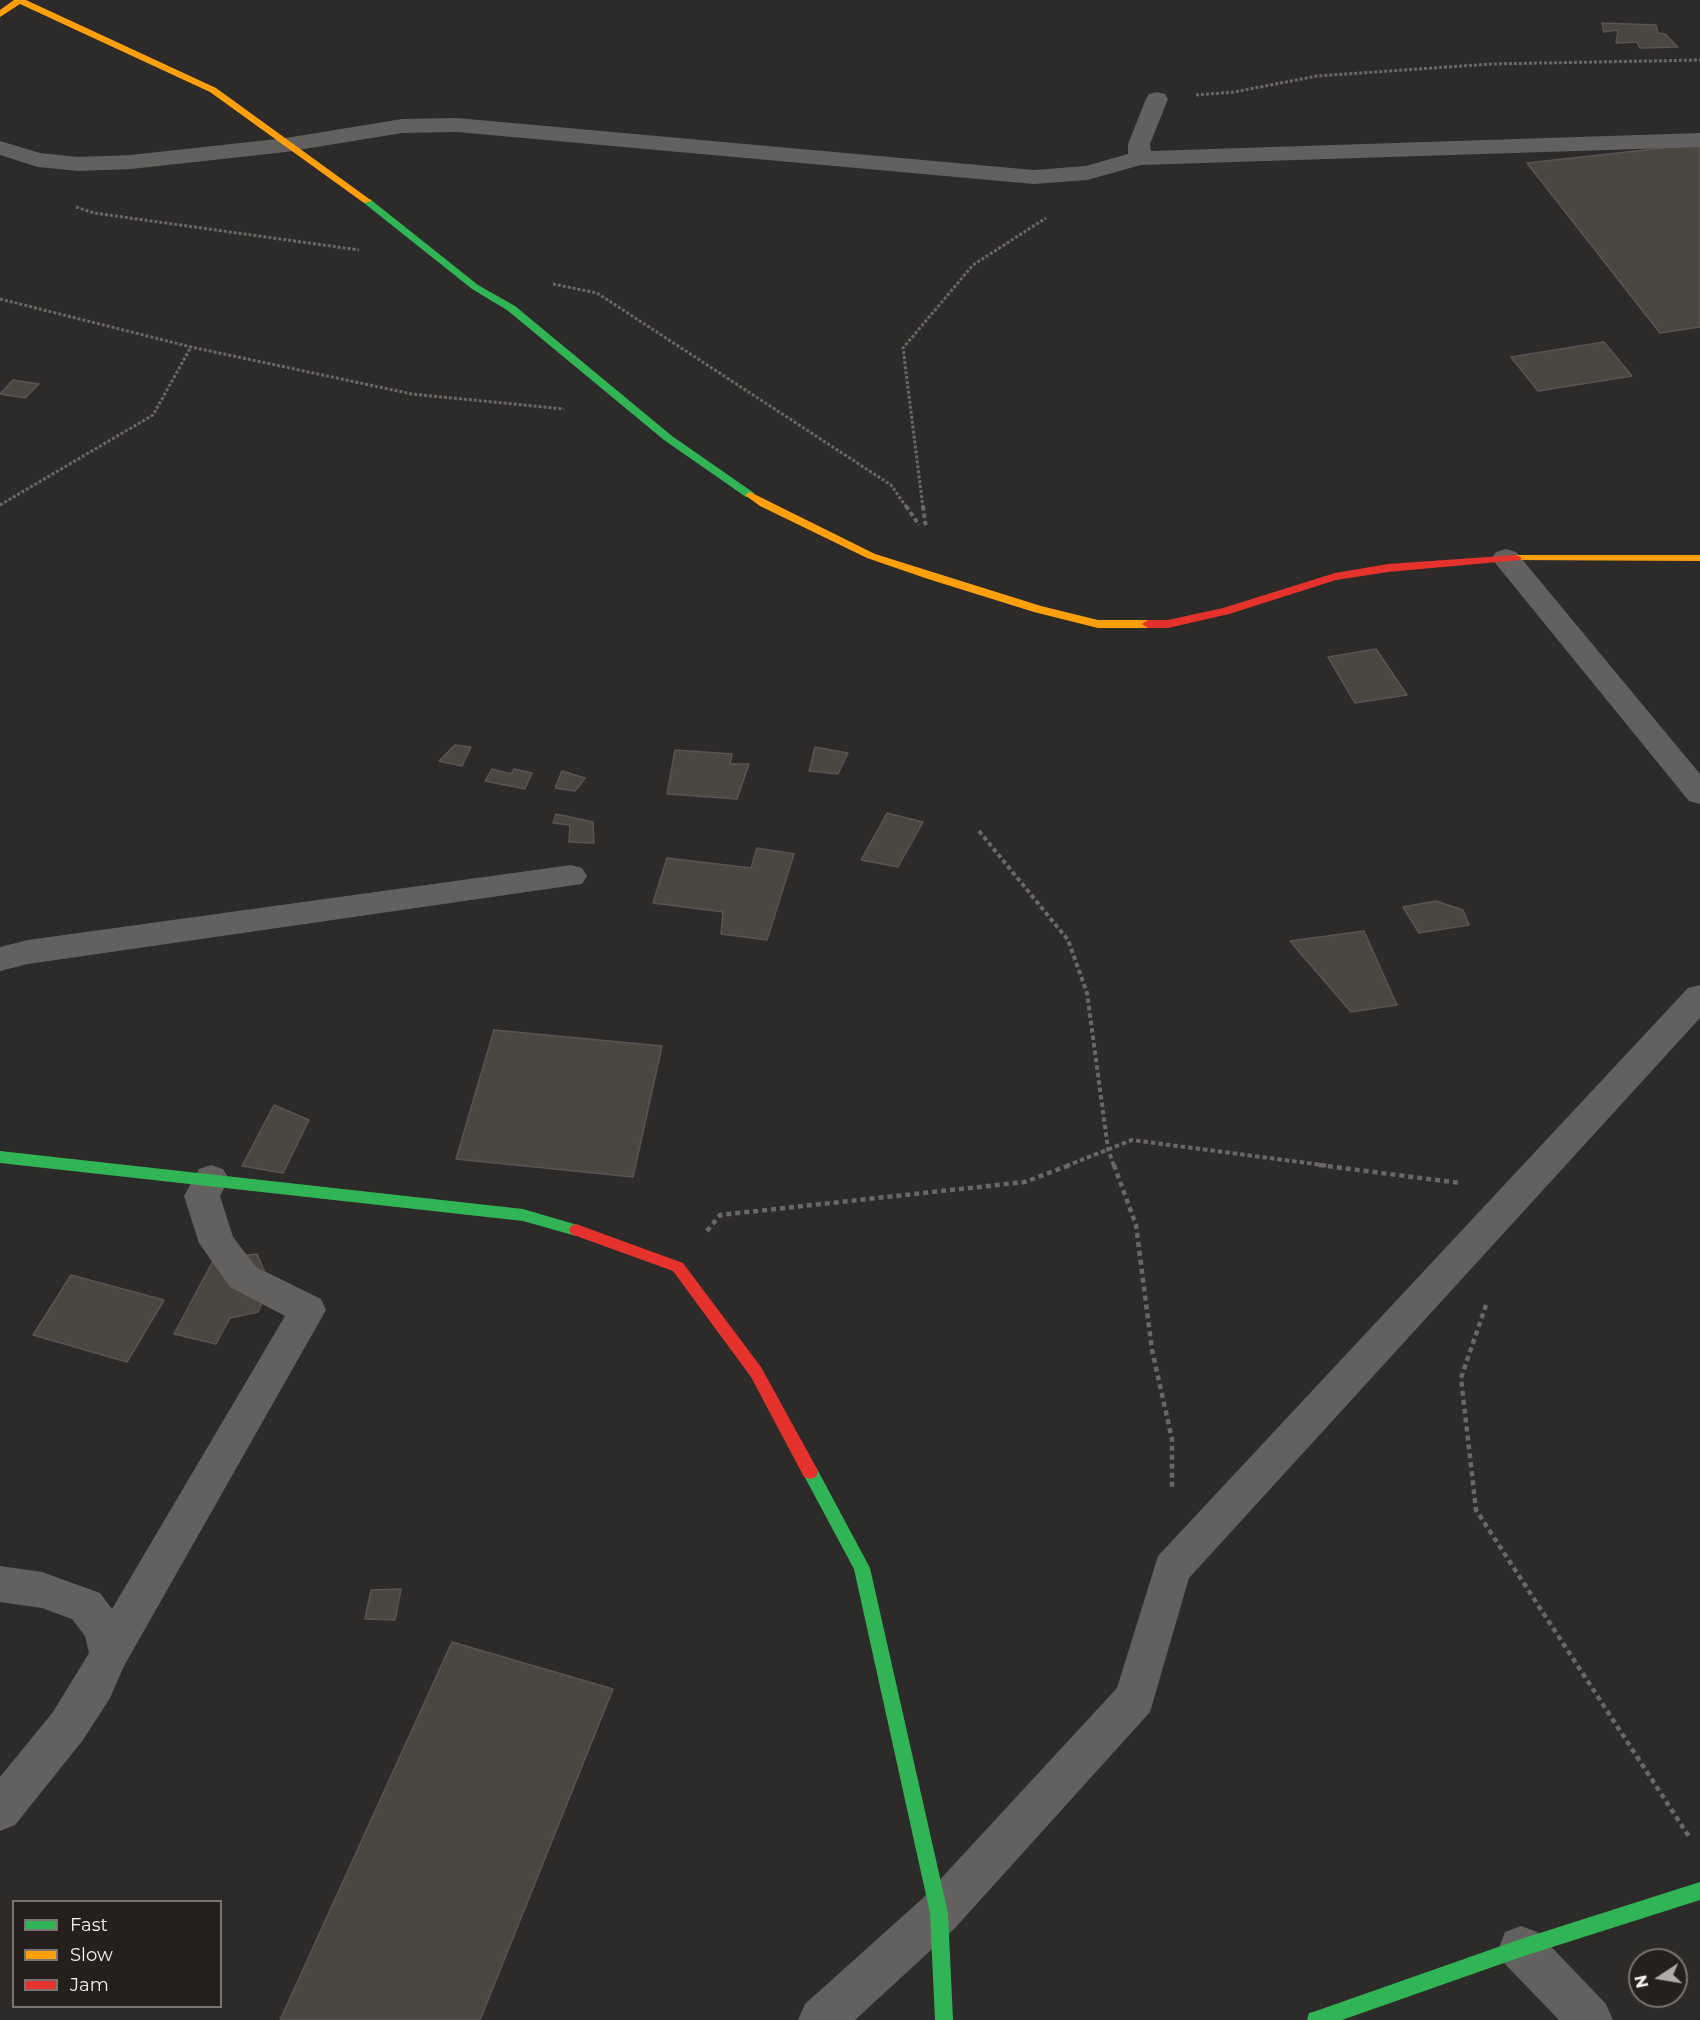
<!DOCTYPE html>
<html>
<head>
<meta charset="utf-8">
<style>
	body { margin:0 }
	#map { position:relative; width:1700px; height:2020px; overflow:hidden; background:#2d2b29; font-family:Montserrat,sans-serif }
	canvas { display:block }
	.legend { position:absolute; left:12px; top:1900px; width:210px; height:108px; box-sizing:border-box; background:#25201d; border:2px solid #787471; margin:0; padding:8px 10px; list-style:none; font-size:18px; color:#f5f2f0 }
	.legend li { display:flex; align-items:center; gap:12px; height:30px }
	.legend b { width:30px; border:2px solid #787471 }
	.north { position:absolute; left:1628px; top:1948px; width:60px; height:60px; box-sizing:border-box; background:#25201d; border:2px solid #787471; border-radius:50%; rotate:258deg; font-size:16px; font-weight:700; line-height:24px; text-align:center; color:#f5f2f0 }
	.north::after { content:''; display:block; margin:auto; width:21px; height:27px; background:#afacaa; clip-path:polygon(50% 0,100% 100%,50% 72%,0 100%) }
</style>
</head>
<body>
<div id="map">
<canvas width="1700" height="2020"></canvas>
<ul class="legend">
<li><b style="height:8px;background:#30b455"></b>Fast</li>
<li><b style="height:8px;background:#ff9f0a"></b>Slow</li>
<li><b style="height:8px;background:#e5322d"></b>Jam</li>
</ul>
<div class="north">N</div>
</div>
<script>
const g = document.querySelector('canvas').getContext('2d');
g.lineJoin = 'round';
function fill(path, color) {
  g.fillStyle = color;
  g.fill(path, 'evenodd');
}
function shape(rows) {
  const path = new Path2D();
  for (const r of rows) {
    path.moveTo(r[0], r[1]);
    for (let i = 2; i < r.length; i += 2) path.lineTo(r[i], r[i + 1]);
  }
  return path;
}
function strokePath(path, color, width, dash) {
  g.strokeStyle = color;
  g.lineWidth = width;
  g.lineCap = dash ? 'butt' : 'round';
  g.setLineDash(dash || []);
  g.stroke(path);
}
const building = shape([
	[1602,23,1656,25,1658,33,1665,34,1678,47,1640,48,1637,42,1616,43,1618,30,1604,32,1602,23],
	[1700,144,1700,327,1660,333,1527,163,1700,144],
	[1604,342,1632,376,1538,391,1511,357,1604,342],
	[13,380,39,384,25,398,0,394,13,380],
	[1376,649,1407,695,1355,703,1328,657,1376,649],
	[455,745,471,747,462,766,439,761,455,745],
	[815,747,848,753,838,774,809,771,815,747],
	[675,750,732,754,730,764,749,764,737,799,667,794,675,750],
	[492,769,511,774,514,769,532,773,525,789,485,781,492,769],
	[562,771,585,778,575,791,555,788,562,771],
	[887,813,923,822,898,867,861,860,887,813],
	[556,814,593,822,594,843,569,842,570,825,553,823,556,814],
	[757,848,794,854,767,940,721,934,723,912,653,903,667,858,751,868,757,848],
	[1436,901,1463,910,1469,925,1419,933,1403,907,1436,901],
	[1364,931,1397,1005,1351,1012,1290,941,1364,931],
	[494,1030,662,1046,633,1177,456,1159,494,1030],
	[274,1105,309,1120,283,1173,242,1166,274,1105],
	[257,1254,270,1284,258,1312,230,1318,216,1344,174,1334,214,1259,257,1254],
	[71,1275,164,1300,127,1362,33,1335,71,1275],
	[401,1589,395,1620,365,1619,371,1590,401,1589],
	[452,1642,613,1689,480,2020,280,2020,452,1642]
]);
const pathFar2 = shape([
	[1196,95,1234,92,1317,76,1491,64,1700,60],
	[76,207,94,213,359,250],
	[553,284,597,293,891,485,907,508],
	[0,299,191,347,412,394,564,409],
	[0,505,153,415,191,347],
	[923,508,903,348,973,265,1046,218]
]);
const pathFar1 = shape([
	[906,506,919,525],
	[923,506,926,528],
	[979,831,1068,940,1087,993,1108,1149,1114,1166],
	[1066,1166,1132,1140,1330,1166]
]);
const path = shape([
	[1114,1165,1136,1225,1152,1350,1172,1439,1172,1490],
	[1319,1165,1460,1183],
	[707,1231,720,1215,1025,1182,1070,1165],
	[1486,1305,1461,1378,1476,1510,1690,1838]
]);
const street = shape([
	[1157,92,1165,94,1168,99,1150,144,1151,151,1700,133,1700,147,1141,165,1087,180,1034,184,457,132,402,133,286,152,131,169,78,171,38,167,0,155,0,141,40,153,78,157,131,155,286,138,402,119,457,118,1034,170,1086,166,1128,154,1128,144,1146,99,1149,94,1157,92],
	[1506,549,1516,552,1700,774,1700,804,1689,801,1496,564,1492,558,1496,552,1506,549],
	[571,865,582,868,587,876,582,884,28,964,0,971,0,947,28,940,571,865],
	[1700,985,1700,1018,1189,1578,1150,1712,955,1928,855,2020,798,2020,805,2004,923,1898,1117,1688,1158,1556,1688,988,1700,985],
	[211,1165,223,1169,229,1179,220,1196,233,1237,256,1267,321,1299,326,1310,124,1666,110,1698,83,1740,15,1825,0,1831,0,1777,53,1712,89,1653,85,1636,72,1619,42,1608,0,1602,0,1566,42,1572,100,1593,112,1609,285,1316,230,1287,199,1243,184,1196,199,1169,211,1165],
	[1521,1926,1537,1932,1606,2004,1613,2020,1559,2020,1505,1964,1499,1948,1505,1932,1521,1926]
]);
const fast = shape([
	[364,199,370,199,478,285,515,306,672,436,754,493,754,497,746,497,664,440,507,310,472,289,364,203,364,199],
	[0,1151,523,1209,581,1226,583,1230,581,1234,576,1236,523,1221,0,1163,0,1151],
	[810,1465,816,1467,870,1568,948,1913,953,2020,935,2020,930,1913,854,1569,802,1472,804,1467,810,1465],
	[1700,1882,1700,1900,1521,1957,1342,2020,1307,2020,1309,2013,1316,2011,1521,1939,1700,1882]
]);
const slow = shape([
	[14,0,26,0,216,88,372,201,364,203,210,92,20,4,0,17,0,10,14,0],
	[750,492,875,554,1041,606,1098,620,1148,620,1154,624,1148,628,1098,628,1034,612,928,579,867,558,760,506,745,495,750,492],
	[1516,555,1700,555,1700,561,1512,560,1510,558,1516,555]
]);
const jam = shape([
	[1516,555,1522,558,1520,560,1388,572,1336,580,1229,614,1168,628,1148,628,1142,624,1148,620,1168,620,1223,608,1335,573,1388,564,1516,555],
	[576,1224,683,1263,761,1367,816,1467,818,1472,816,1477,810,1479,804,1477,751,1377,673,1271,571,1234,569,1230,571,1226,576,1224]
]);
fill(building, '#4c4640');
strokePath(building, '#585554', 1.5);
strokePath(pathFar2, '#6a6867', 3, [3, 2]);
strokePath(pathFar1, '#6a6867', 4, [4.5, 3]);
strokePath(path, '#6a6867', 4.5, [5, 4]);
fill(street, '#636160');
fill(fast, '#30b455');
fill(slow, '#ff9f0a');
fill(jam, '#e5322d');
</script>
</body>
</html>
